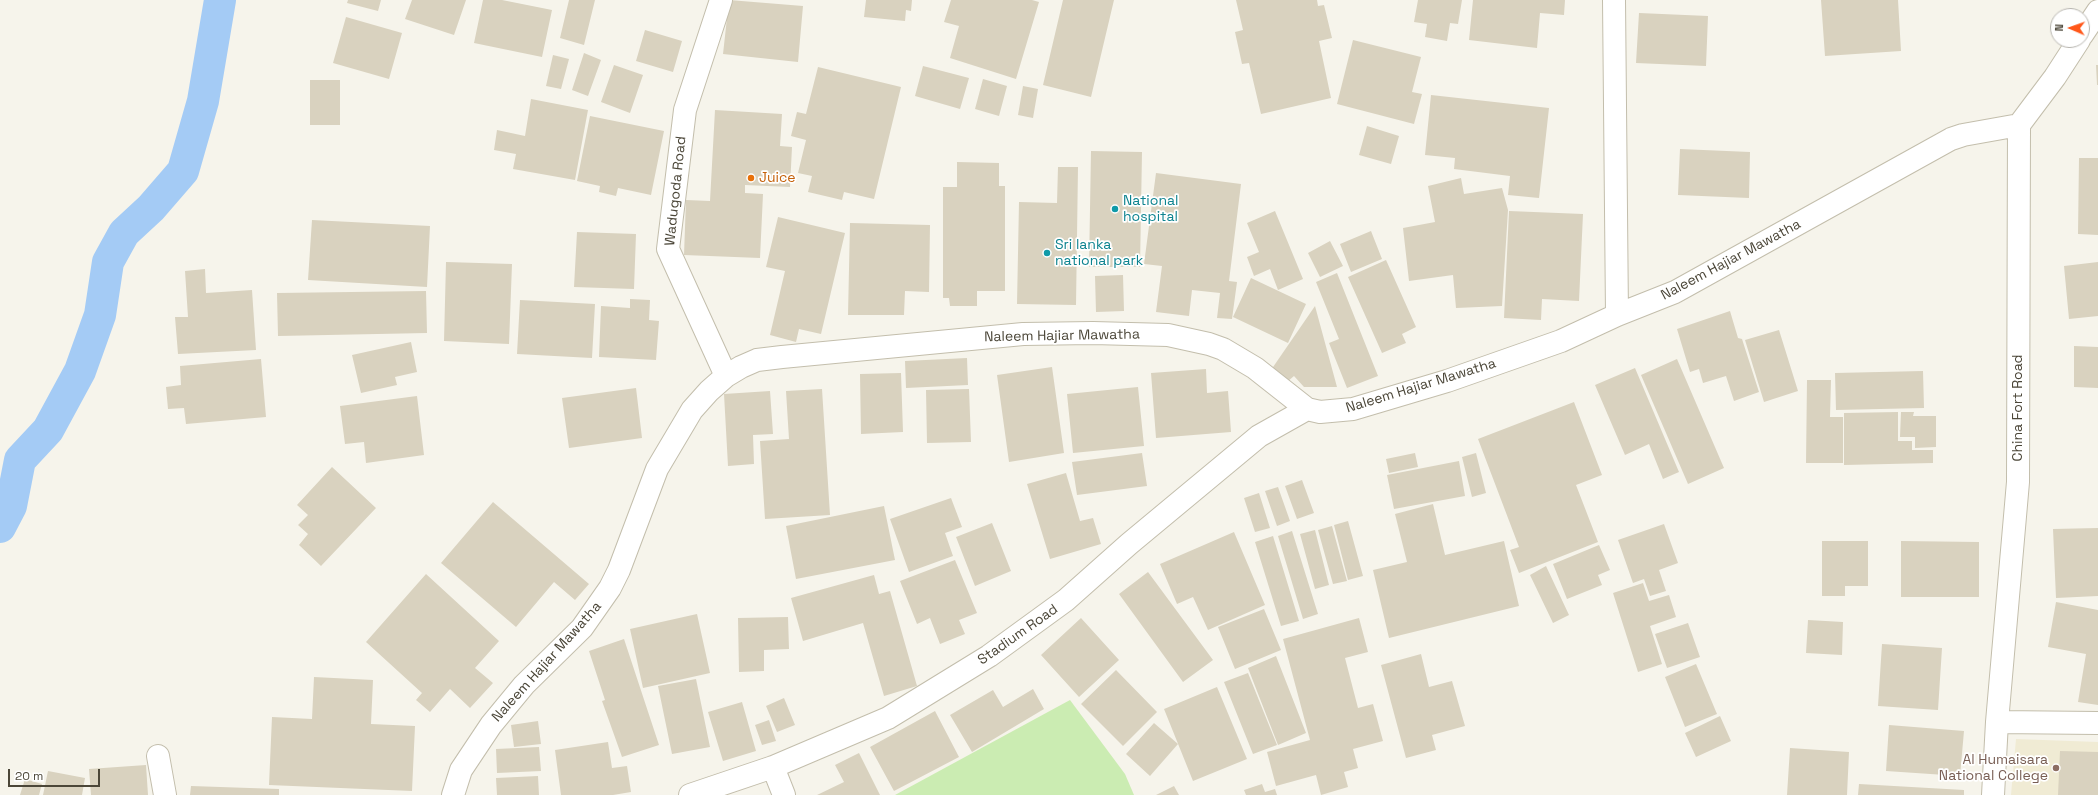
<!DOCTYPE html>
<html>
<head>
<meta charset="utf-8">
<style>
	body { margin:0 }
	#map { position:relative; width:2098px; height:795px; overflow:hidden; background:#f6f4eb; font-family:"Space Grotesk",sans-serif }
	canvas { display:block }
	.north { position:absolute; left:2050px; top:8px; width:40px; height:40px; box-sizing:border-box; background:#fff; border:1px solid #b7b5af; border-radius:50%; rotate:272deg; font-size:11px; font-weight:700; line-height:16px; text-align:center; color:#4b4638 }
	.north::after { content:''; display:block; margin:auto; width:14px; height:18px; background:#ff5719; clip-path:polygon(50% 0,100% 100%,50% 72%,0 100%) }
	.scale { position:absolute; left:8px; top:769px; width:92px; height:18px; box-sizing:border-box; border:2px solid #4b4638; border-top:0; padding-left:5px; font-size:12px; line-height:14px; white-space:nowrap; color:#4b4638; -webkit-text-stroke:3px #fff; paint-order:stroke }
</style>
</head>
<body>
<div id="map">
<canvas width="2098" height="795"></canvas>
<div class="north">N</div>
<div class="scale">20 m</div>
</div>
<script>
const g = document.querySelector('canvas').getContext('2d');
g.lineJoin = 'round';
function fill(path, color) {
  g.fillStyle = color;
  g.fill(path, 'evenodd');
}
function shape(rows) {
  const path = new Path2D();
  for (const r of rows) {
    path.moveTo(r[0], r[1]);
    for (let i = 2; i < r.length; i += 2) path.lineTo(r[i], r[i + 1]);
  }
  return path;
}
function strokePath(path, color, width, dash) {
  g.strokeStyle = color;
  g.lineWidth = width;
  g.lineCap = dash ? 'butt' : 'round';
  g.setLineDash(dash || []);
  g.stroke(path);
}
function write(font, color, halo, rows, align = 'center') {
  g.font = font + ' "Space Grotesk",sans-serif';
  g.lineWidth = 3.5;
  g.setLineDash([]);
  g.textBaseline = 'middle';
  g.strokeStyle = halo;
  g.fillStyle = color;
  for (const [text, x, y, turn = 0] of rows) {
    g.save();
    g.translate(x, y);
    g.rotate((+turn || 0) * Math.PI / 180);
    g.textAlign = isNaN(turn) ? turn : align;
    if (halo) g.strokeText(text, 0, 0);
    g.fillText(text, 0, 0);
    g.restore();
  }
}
const education = shape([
	[2016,739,2098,742,2098,795,2011,795]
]);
const green = shape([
	[1070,700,1125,774,1134,795,895,795]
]);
const canal = shape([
	[0,527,11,506,20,460,48,430,80,371,100,315,108,262,124,233,151,208,183,171,203,101,220,0]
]);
const building = shape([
	[348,0,381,0,378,11,347,3],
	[412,0,466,0,454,35,405,19],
	[483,0,502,0,552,10,542,57,474,43],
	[569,0,595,0,584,45,560,38],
	[729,0,803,6,798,62,723,54],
	[866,0,912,0,911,11,906,10,905,21,864,17],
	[951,0,1032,0,1039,2,1016,79,950,58,959,26,944,22],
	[1063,0,1114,0,1091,97,1043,85],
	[1236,0,1317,0,1318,6,1324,5,1332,38,1319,41,1331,98,1261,114,1249,63,1242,64,1235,32,1243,30],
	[1418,0,1462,0,1458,24,1450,23,1447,41,1425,37,1427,24,1414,22],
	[1473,0,1565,0,1564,15,1540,13,1537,48,1469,40],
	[1821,0,1898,0,1901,51,1825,56],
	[1639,13,1708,16,1706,66,1636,63],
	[346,17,402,33,389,79,333,63],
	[645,30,682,41,673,72,636,61],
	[1353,40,1421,57,1412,92,1422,94,1414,124,1337,104],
	[584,53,601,60,588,96,572,90],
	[553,55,569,59,561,89,546,86],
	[614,65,643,75,630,113,601,102],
	[2096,65,2098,65,2098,85,2097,85],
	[923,66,969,78,960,109,915,96],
	[818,67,901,87,874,199,844,192,842,200,808,192,812,176,798,173,806,140,791,136,797,112,806,114],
	[983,79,1007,86,999,116,975,109],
	[310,80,340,80,340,125,310,125],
	[1023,86,1038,89,1033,118,1018,115],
	[1431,95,1549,108,1539,198,1508,195,1510,176,1454,169,1455,158,1425,155],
	[531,99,588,110,575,180,513,169,516,154,494,150,497,130,525,136],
	[715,110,782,114,780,146,792,147,790,187,745,185,745,193,763,194,760,258,684,255,686,200,710,201],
	[590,116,664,131,651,195,618,188,616,196,599,192,600,186,577,181],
	[1367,126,1399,136,1391,164,1359,155],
	[1680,149,1750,152,1749,198,1678,195],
	[1091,151,1142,152,1140,267,1089,267],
	[2079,158,2098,158,2098,235,2078,234],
	[957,162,999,163,999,186,1005,186,1005,291,977,291,977,306,950,306,949,298,943,298,943,187,957,187],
	[1058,167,1078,167,1076,305,1017,304,1019,202,1057,203],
	[1156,173,1241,184,1229,281,1237,282,1232,319,1217,318,1220,293,1192,290,1189,316,1156,312,1162,266,1144,264],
	[1461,178,1464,194,1502,188,1508,210,1502,306,1456,308,1453,275,1409,281,1403,228,1435,222,1428,186],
	[1275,211,1303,279,1278,290,1270,269,1254,276,1247,257,1259,252,1247,223],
	[1509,211,1583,214,1579,301,1542,299,1541,320,1504,318],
	[778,217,845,233,821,334,799,329,796,342,770,335,785,271,766,267],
	[312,220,430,226,427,287,308,280],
	[850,223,930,225,929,292,905,291,904,315,848,315],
	[1371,231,1382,259,1351,272,1340,244],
	[577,232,636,234,634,289,574,287],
	[1330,241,1343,266,1320,277,1308,253],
	[1386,260,1416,327,1402,334,1406,343,1382,353,1348,277],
	[446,262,512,264,509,344,444,341],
	[2098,262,2098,316,2069,319,2064,266],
	[205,269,206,293,252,290,256,350,178,354,175,317,188,317,185,271],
	[1337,273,1378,376,1347,388,1329,343,1339,339,1316,282],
	[1123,275,1124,311,1096,312,1095,276],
	[1251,278,1306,304,1288,343,1233,317],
	[426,291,427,333,278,336,277,293],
	[630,299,650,300,649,320,659,321,656,360,599,357,601,306,630,308],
	[520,300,595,304,592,358,517,354],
	[1315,306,1337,387,1304,387,1294,376,1287,382,1271,370],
	[1730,311,1738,338,1742,339,1759,392,1734,401,1726,376,1703,383,1699,369,1690,372,1677,329],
	[1779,330,1798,391,1764,402,1745,340],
	[411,342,417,372,395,377,397,385,361,393,352,355],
	[2074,346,2098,347,2098,388,2074,387],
	[967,358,968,385,906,388,905,361],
	[261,359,266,417,186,424,184,408,168,409,166,387,181,385,180,366],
	[1677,359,1724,468,1688,484,1641,375],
	[1052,367,1064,453,1009,462,997,375],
	[1635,368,1679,472,1663,479,1649,444,1625,455,1595,385],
	[1206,369,1207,393,1228,391,1231,432,1156,438,1151,373],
	[1923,371,1924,408,1836,410,1835,373],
	[901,373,903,432,861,434,860,374],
	[1807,380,1831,380,1830,417,1843,417,1843,463,1806,463],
	[1138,387,1144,446,1073,453,1067,394],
	[636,388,642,438,569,448,562,398],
	[822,389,830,515,765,519,760,441,789,439,786,391],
	[969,389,971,442,927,443,926,390],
	[770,391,773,434,753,435,754,464,728,466,724,394],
	[417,396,424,455,366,463,364,442,345,444,340,406],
	[1574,402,1602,475,1576,485,1598,542,1519,573,1510,550,1519,547,1478,439],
	[1898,412,1898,441,1912,441,1912,450,1933,450,1933,463,1844,465,1844,413],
	[1901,412,1914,412,1913,416,1936,416,1936,447,1915,448,1915,437,1900,437],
	[1142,453,1147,486,1077,495,1072,462],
	[1415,453,1418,467,1389,473,1386,459],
	[1476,453,1486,493,1472,497,1462,457],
	[1459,461,1465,496,1394,509,1387,475],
	[332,467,376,508,321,566,299,545,308,534,298,525,308,515,297,505],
	[1066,473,1080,521,1093,518,1101,544,1050,559,1027,484],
	[1302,480,1314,513,1297,519,1285,486],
	[1278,487,1290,521,1277,526,1265,491],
	[1259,493,1270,528,1255,532,1244,498],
	[951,498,962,527,945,533,953,556,909,572,890,519],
	[493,502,589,584,575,600,554,582,516,627,441,563],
	[1433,504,1445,555,1504,541,1519,606,1389,638,1373,570,1407,562,1395,514],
	[884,506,895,560,796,579,786,526],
	[1348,521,1363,576,1348,580,1334,525],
	[992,523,1011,571,975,586,956,537],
	[1664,524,1678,563,1659,570,1666,591,1650,596,1644,579,1633,583,1618,540],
	[1332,526,1347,581,1333,584,1318,530],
	[2098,528,2098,596,2056,598,2053,529],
	[1315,530,1329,585,1315,589,1300,534],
	[1292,531,1318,614,1303,619,1278,536],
	[1234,532,1265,605,1208,630,1193,597,1177,604,1160,564],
	[1273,536,1299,621,1281,626,1255,542],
	[1822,541,1868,541,1868,586,1845,586,1845,596,1822,596],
	[1901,541,1979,542,1979,597,1901,597],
	[1599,545,1610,570,1598,575,1602,585,1567,599,1553,564],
	[955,560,977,613,959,620,965,634,940,644,930,618,917,624,900,581],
	[1546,566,1569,615,1553,623,1530,575],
	[1148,572,1213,660,1183,682,1119,594],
	[426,574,499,641,475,668,493,683,470,708,450,689,430,712,416,700,422,693,366,642],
	[874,575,879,594,890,591,917,686,884,696,863,623,803,641,791,598],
	[1643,583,1649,601,1669,595,1676,617,1650,626,1662,664,1638,672,1613,593],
	[2056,602,2098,610,2098,705,2078,702,2086,654,2048,647],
	[1264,609,1281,650,1235,669,1218,627],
	[697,614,710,673,643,688,630,629],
	[788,617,789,649,764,650,764,671,739,672,738,618],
	[1081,618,1119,660,1079,697,1041,655],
	[1359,618,1368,652,1345,658,1358,708,1373,704,1383,741,1353,749,1358,768,1344,772,1348,787,1321,795,1316,775,1276,786,1267,752,1310,740,1283,639],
	[1808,620,1843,622,1842,655,1806,653],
	[1688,623,1700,657,1667,668,1655,634],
	[624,639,659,745,622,757,602,701,605,700,589,651],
	[1882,644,1942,648,1938,710,1878,706],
	[1421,654,1429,687,1452,681,1465,726,1432,735,1436,750,1406,758,1381,665],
	[1276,656,1306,733,1278,745,1248,668],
	[1696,664,1717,714,1685,727,1665,677],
	[1116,670,1157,712,1123,746,1081,704],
	[1248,673,1277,745,1253,754,1224,682],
	[314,677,373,680,371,724,415,726,412,791,269,785,272,717,312,719],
	[696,679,710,747,672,754,658,686],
	[1217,687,1247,759,1193,781,1164,709],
	[1033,689,1044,709,972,752,950,715,993,690,1003,707],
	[784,698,795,725,777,732,766,706],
	[742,702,756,751,723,761,708,712],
	[935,711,959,757,894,791,870,747],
	[1720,716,1731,741,1696,757,1685,733],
	[769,720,776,741,762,745,755,725],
	[538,721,541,744,514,747,511,725],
	[1154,723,1178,744,1150,776,1126,754],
	[1889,725,1964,731,1960,776,1886,771],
	[608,742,612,768,627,766,631,792,613,795,561,795,555,750],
	[539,747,541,771,497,773,496,749],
	[1790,748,1849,752,1847,795,1787,795],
	[2060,751,2098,752,2098,795,2058,795],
	[859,753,880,795,817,795,844,782,835,765],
	[146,765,148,795,91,795,89,769],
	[48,771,85,778,82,795,43,795],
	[538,776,539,795,497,795,496,778],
	[25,779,42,784,39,795,20,795],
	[1262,784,1265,792,1275,789,1277,795,1246,795,1244,790],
	[1859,784,1964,790,1964,795,1858,795],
	[191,786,279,789,279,795,190,795],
	[1174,786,1179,795,1156,795]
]);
const minor = shape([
	[721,0,685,110,668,249,726,376],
	[1614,0,1617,315],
	[2082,35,2098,11],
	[1997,722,2098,723],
	[158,756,165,795],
	[773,767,784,795],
	[453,795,461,770,491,725,524,685,582,628,610,588,619,570,657,469,692,410,709,391,726,376,741,367,757,360,782,357,1023,334,1093,333,1168,335,1209,344,1223,349,1255,368,1307,409,1320,412,1353,409,1447,381,1561,341,1617,315,1675,292,1951,139,1963,135,2019,125],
	[690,795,773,767,888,718,989,656,1066,600,1129,544,1259,436,1307,409],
	[1993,795,1997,722,2018,482,2019,125,2055,77,2079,40]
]);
const markers = [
	[751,178,4,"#e8710a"],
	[1115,209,4,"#0f9aa8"],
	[1047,253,4,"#0f9aa8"],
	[2056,768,4,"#8d6e63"]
];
const foodNames = [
	["Juice",759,178]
];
const streetNames = [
	["Wadugoda Road",676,191,-84],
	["Naleem Hajiar Mawatha",1731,260,-28],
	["Naleem Hajiar Mawatha",1062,336,-1],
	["Naleem Hajiar Mawatha",1421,386,-17],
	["China Fort Road",2018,408,-90],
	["Stadium Road",1018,635,-35],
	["Naleem Hajiar Mawatha",547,662,-48]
];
const cultureNames = [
	["National",1123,201],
	["hospital",1123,217],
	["Sri lanka",1055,245],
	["national park",1055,261]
];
const educationNames = [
	["Al Humaisara",2048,760],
	["National College",2048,776]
];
fill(education, '#f0ebd4');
fill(green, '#cbecb2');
strokePath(canal, '#a4cbf5', 32);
fill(building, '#d9d2bf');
strokePath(minor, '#c3beac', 24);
strokePath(minor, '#fff', 22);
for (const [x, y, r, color] of markers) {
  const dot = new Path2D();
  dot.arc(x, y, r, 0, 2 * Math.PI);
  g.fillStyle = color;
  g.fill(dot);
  strokePath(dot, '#fff', 1.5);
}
write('14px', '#c56008', '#fff', foodNames, 'left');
write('14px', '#4b4638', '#fff', streetNames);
write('14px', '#0d838f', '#fff', cultureNames, 'left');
write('14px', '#785e54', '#fff', educationNames, 'right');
</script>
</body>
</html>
